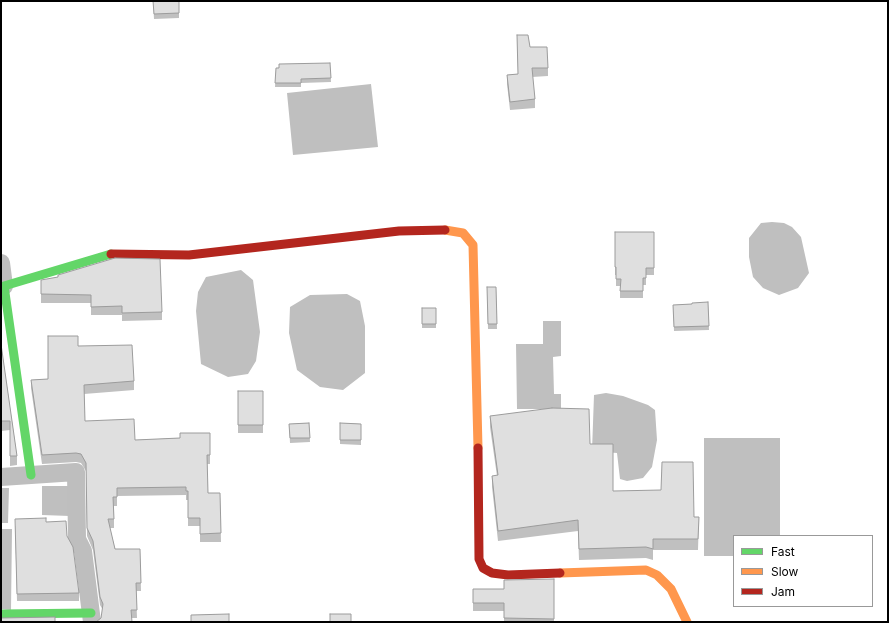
<!DOCTYPE html>
<html>
<head>
<meta charset="utf-8">
<style>
	body { margin:0 }
	#map { position:relative; width:889px; height:623px; overflow:hidden; background:#fff; font-family:Inter,sans-serif }
	canvas { display:block }
	.frame { position:absolute; inset:0; border:2px solid #000; pointer-events:none }
	.legend { position:absolute; left:733px; top:535px; width:140px; height:72px; box-sizing:border-box; background:#fff; border:1px solid #999; margin:0; padding:5px 7px; list-style:none; font-size:12px; color:#000 }
	.legend li { display:flex; align-items:center; gap:8px; height:20px }
	.legend b { width:20px; border:1px solid #999 }
</style>
</head>
<body>
<div id="map">
<canvas width="889" height="623"></canvas>
<div class="frame"></div>
<ul class="legend">
<li><b style="height:5px;background:#63d668"></b>Fast</li>
<li><b style="height:5px;background:#ff974d"></b>Slow</li>
<li><b style="height:5px;background:#b3261e"></b>Jam</li>
</ul>
</div>
<script>
const g = document.querySelector('canvas').getContext('2d');
g.lineJoin = 'round';
function fill(path, color) {
  g.fillStyle = color;
  g.fill(path, 'evenodd');
}
function shape(rows) {
  const path = new Path2D();
  for (const r of rows) {
    path.moveTo(r[0], r[1]);
    for (let i = 2; i < r.length; i += 2) path.lineTo(r[i], r[i + 1]);
  }
  return path;
}
function strokePath(path, color, width, dash) {
  g.strokeStyle = color;
  g.lineWidth = width;
  g.lineCap = dash ? 'butt' : 'round';
  g.setLineDash(dash || []);
  g.stroke(path);
}
const water = shape([
	[371,84,378,147,293,155,287,93],
	[772,222,784,223,792,227,801,237,809,273,798,288,779,295,763,288,753,277,749,257,749,238,761,223],
	[241,270,253,280,260,332,256,361,248,374,228,377,201,364,196,311,198,292,206,277],
	[347,294,360,301,365,326,365,373,343,390,320,387,297,370,289,333,290,307,310,295],
	[543,321,561,321,561,356,553,357,554,394,561,394,561,409,517,409,516,344,543,344],
	[606,393,623,396,648,405,655,410,657,440,652,467,643,478,627,481,620,479,617,453,592,451,594,395],
	[704,438,780,438,780,536,734,536,734,556,704,556],
	[42,486,70,486,70,516,42,515],
	[1,488,9,488,8,523,1,523],
	[1,529,12,529,11,610,1,609]
]);
const street = shape([
	[1,263,4,286],
	[1,477,76,472,77,539,83,551,92,622]
]);
const fast = shape([
	[31,475,4,286,111,254],
	[1,614,91,613]
]);
const slow = shape([
	[445,230,463,233,473,245,478,448],
	[560,573,646,570,657,575,671,589,687,622]
]);
const jam = shape([
	[111,254,189,255,399,231,445,230],
	[478,448,479,559,483,568,492,573,508,575,560,573]
]);
const wall = shape([
	[153,1,179,1,179,18,154,19],
	[517,35,530,47,548,68,548,76,532,77,535,99,535,108,510,110,507,84,507,75,518,74],
	[330,63,331,82,301,83,301,87,275,87,276,68],
	[615,232,654,232,654,275,646,275,646,285,643,285,643,298,620,298,620,286,616,286,616,275,615,275],
	[41,280,162,312,162,320,122,321,122,315,91,315,91,303,41,303],
	[487,287,496,287,497,329,488,329],
	[708,302,709,330,674,331,673,305,692,304],
	[422,308,436,308,436,328,422,328],
	[1,344,17,456,17,465,10,466,10,430,1,431],
	[78,346,134,381,134,390,84,394,85,421,135,440,180,438,210,433,210,464,207,464,208,493,220,493,221,542,200,542,200,526,188,526,188,500,186,500,186,495,117,496,117,506,114,506,114,528,110,528,115,549,140,549,141,591,136,591,137,618,101,618,103,610,100,605,93,550,87,536,86,471,81,463,76,462,42,464,31,388,31,380,48,379],
	[238,391,263,391,263,433,238,433],
	[490,416,590,444,613,491,694,517,699,517,698,550,653,550,653,560,646,558,579,560,578,531,498,541,492,487,492,476,497,476,490,427],
	[309,423,310,442,290,443,289,424],
	[340,423,361,424,361,445,340,444],
	[46,522,67,536,79,593,79,601,17,601,15,526],
	[554,579,554,622,504,622,504,611,473,611,473,589,504,589]
]);
const building = shape([
	[153,1,179,1,179,13,154,14,153,1],
	[517,35,528,35,530,47,547,47,548,68,532,68,535,99,510,102,507,75,518,74,517,35],
	[330,63,331,78,301,79,301,83,275,83,276,68,279,68,279,64,330,63],
	[615,232,654,232,654,268,646,268,646,278,643,278,643,291,620,291,621,279,616,279,616,267,615,267,615,232],
	[115,258,160,259,162,312,122,313,122,306,91,307,91,295,41,294,41,280,58,277,58,275,115,258],
	[487,287,496,287,497,324,488,324,487,287],
	[708,302,709,326,674,327,673,305,692,304,692,303,708,302],
	[422,308,436,308,436,324,422,324,422,308],
	[48,336,78,336,78,346,132,345,134,381,84,385,85,421,134,419,135,440,180,438,180,433,210,433,210,455,207,455,208,493,220,493,221,533,200,534,200,518,188,518,188,491,186,491,186,487,117,488,117,497,113,497,114,519,108,519,115,549,140,549,141,583,136,583,137,610,131,610,132,622,96,622,101,618,103,604,100,597,93,541,87,528,86,463,81,454,76,453,42,455,31,380,48,379,48,336],
	[1,344,17,456,10,456,10,421,1,421,1,344],
	[238,391,263,391,263,425,238,425,238,391],
	[552,408,589,409,590,444,613,444,613,491,661,490,662,462,693,462,694,517,699,517,698,539,653,539,653,549,646,547,579,549,578,520,498,531,492,476,498,475,490,416,552,408],
	[309,423,310,438,290,438,289,424,309,423],
	[340,423,361,424,361,440,340,440,340,423],
	[46,518,46,522,66,521,67,536,73,547,79,593,17,594,15,519,46,518],
	[554,579,554,619,504,618,504,603,473,603,473,589,504,589,504,580,554,579],
	[229,614,229,622,191,622,191,615,229,614],
	[330,614,351,614,351,622,330,622,330,614],
	[55,617,55,622,1,622,1,618,55,617]
]);
fill(water, '#bfbfbf');
strokePath(street, '#bebebe', 18);
strokePath(fast, '#63d668', 9);
strokePath(slow, '#ff974d', 9);
strokePath(jam, '#b3261e', 9);
fill(wall, '#c0c0c0');
fill(building, '#dfdfdf');
strokePath(building, '#9c9c9c', 1);
</script>
</body>
</html>
